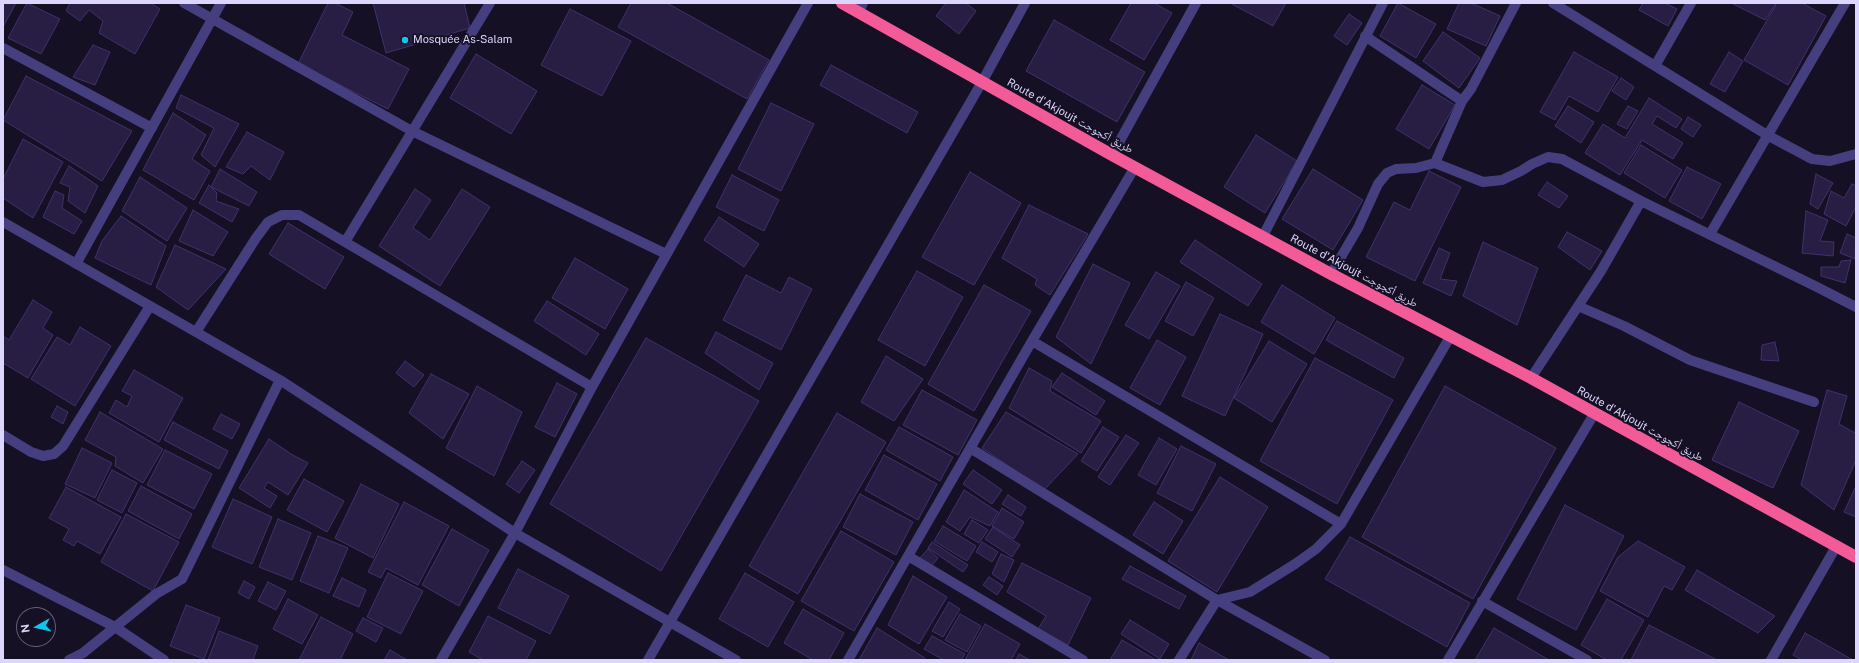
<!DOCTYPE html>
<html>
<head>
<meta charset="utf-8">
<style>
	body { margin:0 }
	#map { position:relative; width:1859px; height:663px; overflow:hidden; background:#151023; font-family:"Public Sans",sans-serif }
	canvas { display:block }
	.frame { position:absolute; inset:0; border:4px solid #ddd6fc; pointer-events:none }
	.north { position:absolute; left:16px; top:607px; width:40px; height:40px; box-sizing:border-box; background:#151023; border:1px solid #655f7a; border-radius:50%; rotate:262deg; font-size:11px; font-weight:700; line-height:16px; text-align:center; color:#ddd6fc }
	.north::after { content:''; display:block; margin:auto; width:14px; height:18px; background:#11c6ec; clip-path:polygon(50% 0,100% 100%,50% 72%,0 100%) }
</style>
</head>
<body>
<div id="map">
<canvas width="1859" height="663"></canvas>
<div class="frame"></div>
<div class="north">N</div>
</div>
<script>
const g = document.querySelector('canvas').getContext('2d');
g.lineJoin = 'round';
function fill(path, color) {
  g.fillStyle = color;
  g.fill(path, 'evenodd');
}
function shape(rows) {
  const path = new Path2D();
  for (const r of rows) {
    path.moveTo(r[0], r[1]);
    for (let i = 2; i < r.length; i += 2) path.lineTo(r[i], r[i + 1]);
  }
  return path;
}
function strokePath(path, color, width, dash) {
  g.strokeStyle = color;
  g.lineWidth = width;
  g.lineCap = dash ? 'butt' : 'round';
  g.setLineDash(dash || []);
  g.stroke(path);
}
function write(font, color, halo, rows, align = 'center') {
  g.font = font + ' "Public Sans","Noto Naskh Arabic",sans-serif';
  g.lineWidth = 3.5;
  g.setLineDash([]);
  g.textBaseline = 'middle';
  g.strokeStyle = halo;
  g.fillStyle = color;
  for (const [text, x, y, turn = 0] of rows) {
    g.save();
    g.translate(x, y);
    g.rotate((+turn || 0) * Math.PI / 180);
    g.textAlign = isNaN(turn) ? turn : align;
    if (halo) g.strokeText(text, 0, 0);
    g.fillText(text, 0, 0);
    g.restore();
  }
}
const building = shape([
	[3,3,16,3,3,27,3,3],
	[27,3,60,19,41,54,8,38,27,3],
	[70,3,151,3,160,9,135,54,99,33,103,21,89,10,80,21,66,11,70,3],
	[328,3,335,3,353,12,342,35,409,69,388,109,298,64,328,3],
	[373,3,464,3,470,28,386,53,373,3],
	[631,3,667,3,769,60,747,99,618,27,631,3],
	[946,3,966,3,976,11,959,34,936,16,946,3],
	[1131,3,1154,3,1172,13,1144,60,1110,40,1131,3],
	[1230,3,1286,3,1273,26,1230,3],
	[1398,3,1436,24,1416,58,1380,36,1398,3],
	[1459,3,1471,3,1500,16,1486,46,1447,29,1459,3],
	[1643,3,1665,3,1677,9,1668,26,1639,10,1643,3],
	[1731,3,1776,3,1765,20,1731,3],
	[1777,3,1802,3,1826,16,1788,85,1744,60,1777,3],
	[570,9,631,41,602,96,541,65,570,9],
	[1349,14,1362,23,1347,45,1334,36,1349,14],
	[1054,20,1145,72,1117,122,1026,71,1054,20],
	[1443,32,1480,58,1459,88,1423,61,1443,32],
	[93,45,110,52,95,85,73,77,93,45],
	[1574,52,1618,77,1598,112,1569,96,1555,120,1540,112,1574,52],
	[1729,52,1743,61,1725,92,1710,84,1729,52],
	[476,54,537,91,511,134,450,98,476,54],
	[831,65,918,112,907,133,820,85,831,65],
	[26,76,132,131,102,181,3,120,26,76],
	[1621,78,1634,87,1626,100,1612,91,1621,78],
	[1422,85,1455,105,1429,149,1396,129,1422,85],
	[181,95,239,124,215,167,201,155,214,128,176,108,181,95],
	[1649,98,1682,119,1676,128,1657,116,1652,124,1683,143,1673,159,1642,140,1620,175,1585,153,1603,124,1625,138,1649,98],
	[771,103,814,124,781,191,738,169,771,103],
	[1568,106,1594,122,1581,143,1555,126,1568,106],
	[1628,106,1638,111,1627,129,1617,124,1628,106],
	[173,113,206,135,192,159,210,171,194,200,143,170,173,113],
	[1688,117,1701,125,1693,137,1681,129,1688,117],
	[247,132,284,152,270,180,251,166,243,174,226,167,247,132],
	[1256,135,1297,161,1265,213,1224,187,1256,135],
	[23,139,63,162,33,218,3,198,3,179,23,139],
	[1641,145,1682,170,1665,198,1624,173,1641,145],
	[69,166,98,186,85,213,68,201,70,187,60,183,69,166],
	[1687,167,1721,184,1702,219,1669,201,1687,167],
	[220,169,257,192,249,206,211,187,220,169],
	[1313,169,1363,200,1333,250,1282,219,1313,169],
	[1429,171,1461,187,1415,281,1366,257,1394,202,1410,210,1429,171],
	[970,172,1021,203,974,285,922,257,970,172],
	[1816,174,1833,183,1818,209,1810,204,1816,174],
	[732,175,779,200,764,231,716,207,732,175],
	[140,177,187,208,167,241,122,211,140,177],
	[1547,182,1568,196,1559,208,1538,195,1547,182],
	[1852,184,1856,186,1856,207,1846,226,1824,214,1831,191,1844,198,1852,184],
	[209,185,217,193,216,201,239,209,232,222,199,203,209,185],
	[415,189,431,200,413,228,430,240,462,189,490,207,440,286,379,246,415,189],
	[55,191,64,195,62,208,82,221,74,234,43,217,55,191],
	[1029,205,1088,234,1050,295,1035,285,1037,279,1002,258,1029,205],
	[193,210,228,232,213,256,179,241,193,210],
	[1806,211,1828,220,1820,241,1834,242,1833,256,1802,253,1806,211],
	[121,216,166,246,151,285,95,258,102,241,121,216],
	[719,217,759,244,744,267,704,240,719,217],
	[288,223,344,257,325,289,269,254,288,223],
	[1567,232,1602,251,1590,270,1558,247,1567,232],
	[1847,234,1856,238,1855,259,1840,253,1847,234],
	[1195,240,1262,284,1248,306,1180,262,1195,240],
	[1483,242,1538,268,1517,325,1463,296,1483,242],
	[175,245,226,269,188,310,156,287,175,245],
	[1439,248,1450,253,1440,279,1457,281,1451,296,1423,283,1439,248],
	[575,258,628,289,605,329,552,298,575,258],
	[1851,260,1845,283,1821,276,1821,267,1839,267,1841,261,1851,260],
	[1093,264,1130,283,1091,364,1056,337,1093,264],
	[917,271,963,297,925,366,878,340,917,271],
	[1156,272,1180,286,1149,339,1125,325,1156,272],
	[746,275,781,293,789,277,812,289,781,350,723,320,746,275],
	[1186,282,1214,298,1193,336,1165,321,1186,282],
	[984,285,1031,311,974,411,928,384,984,285],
	[1282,285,1335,318,1314,354,1261,322,1282,285],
	[33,300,52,312,43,328,53,335,28,378,3,363,3,336,9,340,33,300],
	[547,301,599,334,586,355,534,321,547,301],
	[1220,314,1263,334,1225,416,1182,396,1220,314],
	[1337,321,1404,358,1394,378,1326,340,1337,321],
	[80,327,111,346,75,406,31,379,57,337,70,345,80,327],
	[716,332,773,363,759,390,705,353,716,332],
	[646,338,759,401,661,571,550,504,646,338],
	[1157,340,1186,357,1160,405,1130,388,1157,340],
	[1269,341,1307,364,1272,422,1234,398,1269,341],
	[1775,342,1779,361,1761,360,1762,345,1775,342],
	[886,356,923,379,894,421,861,402,886,356],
	[1315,358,1393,400,1337,504,1260,461,1315,358],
	[405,361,424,375,414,387,396,373,405,361],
	[1029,368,1052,381,1050,391,1101,421,1081,453,1009,408,1029,368],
	[134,370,183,398,159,442,109,413,116,400,127,407,132,396,122,391,134,370],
	[1062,373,1105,401,1096,415,1052,387,1062,373],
	[431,374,469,394,443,439,409,413,431,374],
	[557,383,577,394,555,437,535,427,557,383],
	[477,386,522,412,494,476,446,448,477,386],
	[1445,386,1556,448,1473,599,1362,537,1445,386],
	[922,390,977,420,958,455,903,425,922,390],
	[1827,390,1847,396,1839,424,1855,433,1856,419,1856,460,1834,510,1801,485,1827,390],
	[1739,402,1799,431,1773,488,1712,460,1739,402],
	[57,406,68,412,63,424,51,417,57,406],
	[100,412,163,449,143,483,115,466,116,457,85,440,100,412],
	[1006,412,1078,454,1044,490,982,448,1006,412],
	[837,413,886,442,798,594,749,566,837,413],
	[221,414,240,424,232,439,213,429,221,414],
	[173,422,228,451,219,469,164,440,173,422],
	[899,427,953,457,940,481,886,450,899,427],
	[1103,427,1119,437,1097,471,1081,461,1103,427],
	[1126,435,1139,443,1110,485,1098,477,1126,435],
	[1159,438,1177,449,1156,485,1138,475,1159,438],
	[269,439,291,454,308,463,288,495,268,482,264,488,277,496,270,508,239,488,269,439],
	[1181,446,1216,464,1192,511,1157,493,1181,446],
	[82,448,112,463,95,498,65,484,82,448],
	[165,450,212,474,194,509,147,485,165,450],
	[884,455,937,484,918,520,865,490,884,455],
	[522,461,535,470,519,493,506,484,522,461],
	[112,470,137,483,122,513,97,500,112,470],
	[973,470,1002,490,992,504,963,484,973,470],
	[1220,477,1268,507,1217,592,1168,561,1220,477],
	[304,479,344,501,327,532,287,510,304,479],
	[361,484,399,504,373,558,335,538,361,484],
	[141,486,192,514,179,539,128,511,141,486],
	[66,487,121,517,100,554,77,541,74,546,63,540,69,529,49,518,66,487],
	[1855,488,1856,489,1856,517,1844,512,1855,488],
	[964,490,998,512,990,526,970,517,960,531,946,522,964,490],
	[860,494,913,522,896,555,843,527,860,494],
	[1008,495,1026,507,1021,516,1002,504,1008,495],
	[233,499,272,517,252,564,212,547,233,499],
	[404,502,449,526,418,585,386,568,381,578,368,572,404,502],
	[1154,502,1183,521,1163,554,1133,535,1154,502],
	[1565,505,1624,536,1576,630,1517,599,1565,505],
	[1002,508,1024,522,1014,539,992,526,1002,508],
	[126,514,179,542,153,591,101,562,126,514],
	[278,519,311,533,292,580,259,567,278,519],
	[972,520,988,530,979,543,964,534,972,520],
	[943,526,976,546,967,561,934,541,943,526],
	[993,527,1020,545,1012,557,985,539,993,527],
	[452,529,489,550,459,606,422,585,452,529],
	[841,531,894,562,854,631,801,601,841,531],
	[318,536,348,548,329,593,300,581,318,536],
	[1350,537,1470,603,1447,647,1325,579,1350,537],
	[1638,541,1685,567,1672,590,1664,586,1648,617,1600,591,1618,557,1638,541],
	[932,542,968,565,963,572,928,548,932,542],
	[982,542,998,552,992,562,976,552,982,542],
	[928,549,938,558,931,567,920,558,928,549],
	[1001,554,1014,560,1004,582,992,574,1001,554],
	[1022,563,1091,598,1068,645,1038,629,1046,616,1007,592,1022,563],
	[1130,566,1186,596,1179,609,1122,579,1130,566],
	[518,569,569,596,550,634,498,608,518,569],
	[1697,570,1775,616,1758,633,1685,590,1697,570],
	[388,573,423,591,401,634,367,617,388,573],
	[745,573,794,602,768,647,719,619,745,573],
	[913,576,947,597,919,644,888,625,913,576],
	[989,577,1003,586,997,595,983,585,989,577],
	[342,578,366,590,359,607,333,596,342,578],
	[244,581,255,587,249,599,238,593,244,581],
	[268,582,286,591,276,610,258,601,268,582],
	[288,599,318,615,302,644,273,629,288,599],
	[1607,599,1644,620,1621,660,1607,660,1581,645,1607,599],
	[949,602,960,609,943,637,932,631,949,602],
	[186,605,220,618,204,659,170,646,186,605],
	[803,609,844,633,829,660,813,660,784,643,803,609],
	[960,614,981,626,967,652,945,640,960,614],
	[488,616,536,641,526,660,483,660,469,652,488,616],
	[321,617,353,634,340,660,299,660,321,617],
	[363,618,383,628,376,642,356,631,363,618],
	[1130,620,1169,644,1160,659,1121,634,1130,620],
	[985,624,1020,644,1011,660,965,660,985,624],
	[1649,625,1717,660,1631,660,1649,625],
	[877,628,925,658,924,660,859,660,877,628],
	[1494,628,1549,660,1475,660,1494,628],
	[219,631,258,646,253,660,208,660,219,631],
	[1805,633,1853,660,1802,660,1793,655,1805,633],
	[932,636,965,654,961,660,944,660,924,649,932,636],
	[1122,640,1156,660,1110,660,1122,640],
	[1199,643,1229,660,1191,660,1199,643],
	[390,650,407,660,384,660,390,650],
	[1019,654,1030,660,1016,660,1019,654]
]);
const street = shape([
	[184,3,412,131,666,254],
	[1553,3,1767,135,1812,159,1830,161,1856,154],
	[859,12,863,3],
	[1365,36,1462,101,1471,89,1516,3],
	[3,48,152,128],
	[1655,66,1691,3],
	[1112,155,1196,3],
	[1435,163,1462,101],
	[3,222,280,380,515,533,736,660],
	[1710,234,1845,3],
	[1263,236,1383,3],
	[345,242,490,3],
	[76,264,221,3],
	[1331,274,1358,228,1378,184,1387,173,1396,169,1416,168,1435,163,1483,182,1502,180,1521,171,1532,164,1548,157,1562,159,1641,201,1815,286,1856,307],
	[1578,306,1624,326,1690,360,1814,402],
	[196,332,256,238,268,222,282,215,299,215,592,387],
	[1032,341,1341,524,1450,337],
	[1531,378,1601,271,1641,201],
	[3,435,31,452,43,456,54,454,63,446,150,306],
	[970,448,1217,600,1325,660],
	[908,556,1083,660],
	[3,570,115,627,164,660],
	[1482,601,1587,660],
	[69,660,83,653,156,594,182,579,280,380],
	[441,660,515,533,592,387,808,3],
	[648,660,982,82,1025,3],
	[848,660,1032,341,1135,167],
	[1179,660,1217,600,1250,592,1295,564,1316,549,1341,524],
	[1448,660,1594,414],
	[1771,660,1837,545]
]);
const highway = shape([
	[842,3,1112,155,1331,274,1531,378,1856,557]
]);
const markers = [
	[405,40,4,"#11c6ec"]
];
const poiNames = [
	["Mosquée As-Salam",413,40]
];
const streetNames = [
	["Route d'Akjoujt طريق أكجوجت",1070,116,29],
	["Route d'Akjoujt طريق أكجوجت",1354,271,28],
	["Route d'Akjoujt طريق أكجوجت",1640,424,29]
];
fill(building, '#281e43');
strokePath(building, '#42316d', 1);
strokePath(street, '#463f7f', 10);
strokePath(highway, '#f35a98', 12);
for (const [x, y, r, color] of markers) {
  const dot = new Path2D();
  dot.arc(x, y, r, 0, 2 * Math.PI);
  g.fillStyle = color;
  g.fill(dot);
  strokePath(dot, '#151023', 1.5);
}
write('11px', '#ddd6fc', '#151023', poiNames, 'left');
write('11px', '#ddd6fc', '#151023', streetNames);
</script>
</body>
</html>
